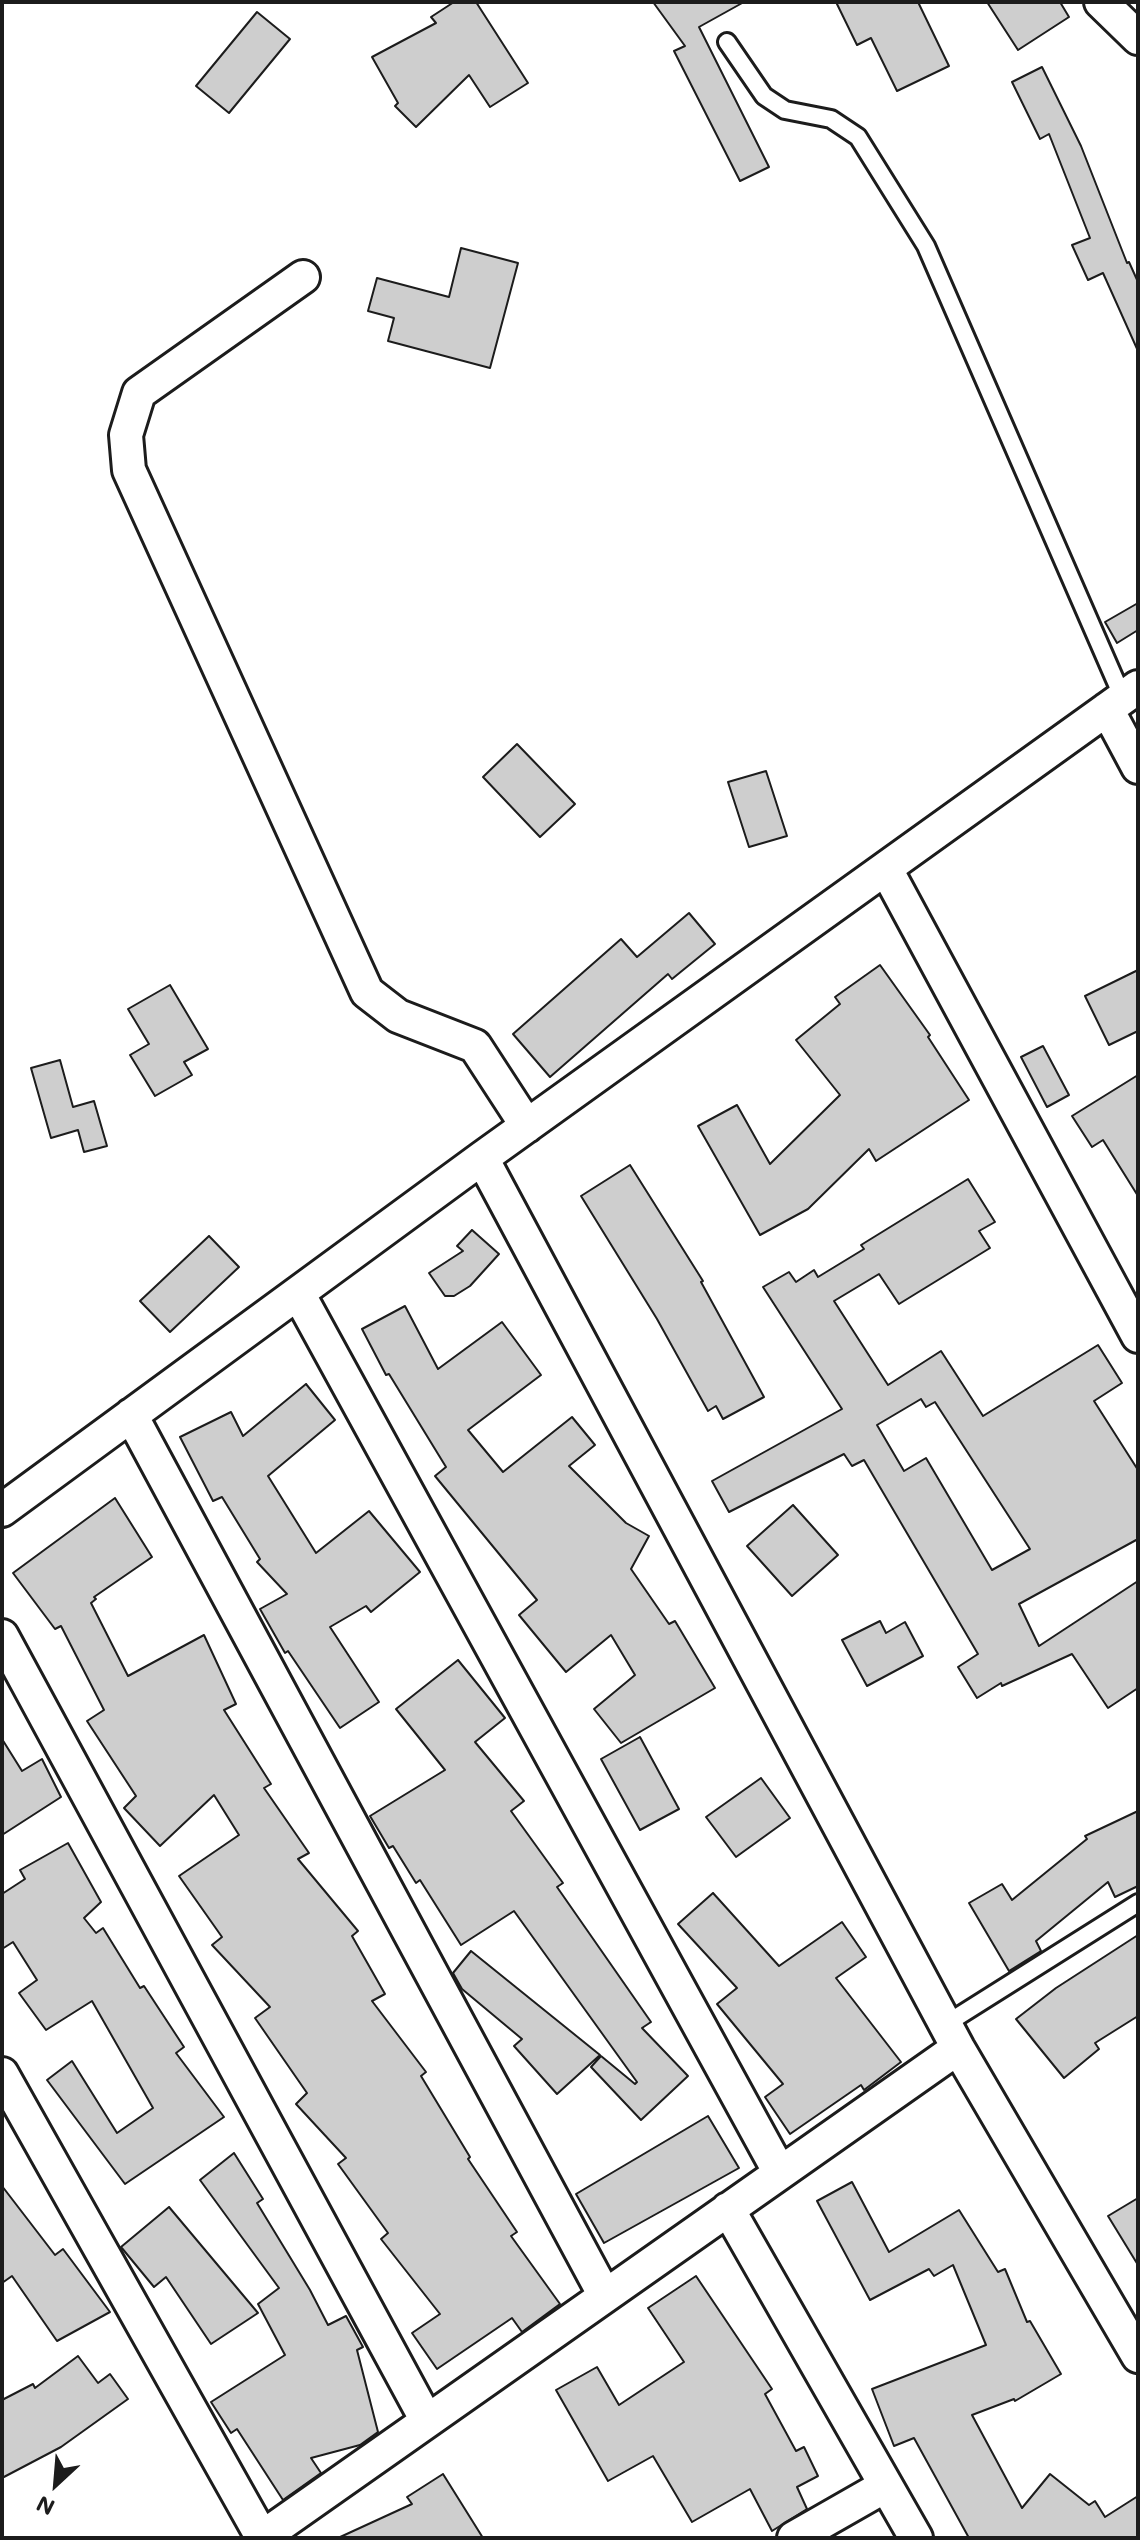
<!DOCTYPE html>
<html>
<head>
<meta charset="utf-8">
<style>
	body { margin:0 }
	#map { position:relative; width:1140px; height:2540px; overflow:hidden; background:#fff; font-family:Mali,sans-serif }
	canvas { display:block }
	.frame { position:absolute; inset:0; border:4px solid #1c1c1c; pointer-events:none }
	.north { position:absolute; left:16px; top:2444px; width:80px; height:80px; -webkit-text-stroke:6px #fff; paint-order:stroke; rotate:206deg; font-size:22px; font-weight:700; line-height:32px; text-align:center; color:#1c1c1c }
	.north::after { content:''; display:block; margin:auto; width:28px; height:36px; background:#1c1c1c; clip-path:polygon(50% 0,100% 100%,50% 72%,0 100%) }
</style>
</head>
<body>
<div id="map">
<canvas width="1140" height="2540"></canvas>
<div class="frame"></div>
<div class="north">N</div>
</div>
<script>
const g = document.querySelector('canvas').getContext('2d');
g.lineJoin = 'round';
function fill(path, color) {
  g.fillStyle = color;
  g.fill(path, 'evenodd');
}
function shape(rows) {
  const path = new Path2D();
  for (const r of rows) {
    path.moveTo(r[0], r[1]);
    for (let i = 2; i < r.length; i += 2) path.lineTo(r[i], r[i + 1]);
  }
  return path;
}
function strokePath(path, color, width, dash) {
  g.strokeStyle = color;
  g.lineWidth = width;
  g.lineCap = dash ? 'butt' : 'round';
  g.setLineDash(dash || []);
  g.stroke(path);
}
const building = shape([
	[454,2,476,2,528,83,490,107,469,75,416,127,395,106,398,103,372,57,436,23,431,17,454,2],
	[653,2,744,2,699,27,769,167,740,181,674,51,685,46,653,2],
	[836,2,918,2,949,66,897,91,871,38,857,45,836,2],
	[987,2,1060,2,1069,17,1018,50,987,2],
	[257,12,290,39,229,113,196,86,257,12],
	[1042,67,1081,146,1127,263,1129,262,1138,282,1138,351,1103,273,1088,280,1072,245,1090,238,1049,134,1040,139,1012,82,1042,67],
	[461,248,518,263,490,368,388,341,394,318,368,311,377,278,449,297,461,248],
	[1138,603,1138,630,1117,643,1105,622,1138,603],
	[517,744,575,804,540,837,483,777,517,744],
	[766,771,787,836,749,847,728,782,766,771],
	[689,913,715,944,672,979,668,974,550,1077,513,1034,621,939,637,957,689,913],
	[880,965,930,1035,928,1037,969,1100,876,1161,869,1149,808,1209,760,1235,698,1126,737,1105,770,1164,840,1095,796,1040,840,1004,835,997,880,965],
	[1138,970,1138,1031,1109,1045,1085,996,1138,970],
	[170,985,208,1049,184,1062,192,1075,155,1096,130,1055,149,1044,128,1009,170,985],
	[1043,1046,1069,1095,1047,1107,1021,1057,1043,1046],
	[60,1060,73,1107,94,1101,107,1146,84,1152,78,1130,51,1138,31,1068,60,1060],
	[1138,1075,1138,1196,1103,1140,1092,1147,1072,1116,1138,1075],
	[630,1165,703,1281,701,1282,764,1397,723,1419,716,1406,708,1411,657,1319,581,1196,630,1165],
	[968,1179,995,1222,979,1231,990,1248,899,1304,879,1274,834,1301,888,1385,941,1351,983,1416,1098,1345,1122,1383,1094,1401,1138,1470,1138,1539,1019,1604,1039,1646,1138,1581,1138,1688,1108,1708,1072,1654,1002,1686,1001,1683,977,1698,958,1667,978,1654,864,1460,852,1466,844,1454,729,1512,712,1481,842,1409,763,1287,789,1272,796,1282,814,1270,818,1277,864,1249,861,1245,968,1179],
	[921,1399,926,1407,935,1402,1030,1549,992,1570,926,1458,904,1471,877,1425,921,1399],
	[472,1230,499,1254,470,1286,454,1296,445,1296,429,1273,463,1251,457,1246,472,1230],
	[209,1236,239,1267,170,1332,140,1301,209,1236],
	[405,1306,438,1369,502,1322,541,1375,468,1430,503,1472,572,1417,595,1445,569,1466,626,1523,649,1536,631,1569,669,1624,675,1621,715,1688,621,1743,594,1709,635,1675,611,1635,566,1672,519,1615,537,1600,435,1476,446,1467,389,1374,386,1375,362,1329,405,1306],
	[306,1384,335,1420,268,1476,316,1553,369,1511,420,1572,371,1612,366,1606,330,1627,379,1702,340,1728,288,1651,285,1653,260,1609,287,1594,257,1562,260,1559,222,1497,213,1501,180,1437,231,1412,243,1436,306,1384],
	[115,1498,152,1557,94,1597,96,1599,91,1603,128,1676,204,1635,236,1704,224,1710,271,1784,264,1788,309,1853,298,1859,358,1931,352,1936,385,1994,372,2001,426,2072,421,2076,470,2157,468,2159,517,2232,511,2236,560,2304,522,2332,512,2318,437,2369,412,2333,440,2314,381,2239,388,2233,338,2164,346,2158,296,2104,307,2093,255,2018,270,2007,212,1945,222,1937,179,1876,239,1835,214,1795,160,1846,124,1808,136,1796,87,1721,104,1710,61,1626,55,1629,13,1573,115,1498],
	[793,1505,838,1555,792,1596,747,1546,793,1505],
	[880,1621,886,1633,905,1622,923,1656,867,1686,842,1640,880,1621],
	[458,1660,505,1718,475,1742,524,1801,511,1811,563,1883,557,1887,651,2022,642,2028,688,2076,641,2120,591,2067,601,2056,635,2084,637,2082,514,1911,461,1945,420,1880,416,1883,393,1846,389,1848,370,1816,445,1770,396,1709,458,1660],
	[640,1737,679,1809,640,1830,601,1759,640,1737],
	[2,1739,22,1771,42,1759,61,1797,2,1835,2,1739],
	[761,1778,790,1818,736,1857,706,1817,761,1778],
	[1138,1811,1138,1886,1115,1897,1108,1882,1036,1941,1041,1951,1009,1971,969,1903,1002,1884,1012,1900,1087,1839,1085,1836,1138,1811],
	[68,1843,101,1902,84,1918,96,1933,103,1928,140,1988,144,1986,184,2047,176,2053,224,2117,125,2184,47,2080,72,2061,117,2133,153,2108,92,2001,46,2030,19,1993,37,1980,13,1942,2,1949,2,1894,25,1879,20,1870,68,1843],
	[713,1893,779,1966,842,1922,866,1957,836,1978,901,2062,864,2090,861,2085,790,2134,765,2097,783,2084,717,2004,737,1988,678,1924,713,1893],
	[1138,1935,1138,2016,1095,2043,1099,2049,1064,2078,1016,2019,1056,1988,1138,1935],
	[471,1951,600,2055,557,2094,514,2046,522,2039,462,1989,453,1973,471,1951],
	[708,2116,739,2168,604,2243,576,2194,708,2116],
	[234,2153,263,2199,257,2203,310,2290,328,2325,346,2316,363,2347,357,2350,378,2432,360,2445,311,2458,321,2473,283,2500,237,2429,231,2433,211,2402,285,2355,258,2304,279,2288,200,2180,234,2153],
	[852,2182,889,2252,959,2210,998,2272,1005,2269,1027,2322,1030,2321,1061,2374,1015,2401,1014,2399,972,2415,1022,2508,1050,2474,1089,2505,1095,2501,1105,2517,1138,2496,1138,2538,969,2538,914,2438,894,2446,872,2389,986,2345,953,2265,934,2276,929,2269,870,2300,817,2201,852,2182],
	[2,2186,55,2255,63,2249,110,2312,57,2341,12,2276,2,2283,2,2186],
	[1138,2198,1138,2265,1108,2216,1138,2198],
	[169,2207,258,2313,211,2344,166,2277,154,2287,121,2247,169,2207],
	[696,2276,772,2389,765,2394,796,2451,804,2447,818,2476,797,2487,807,2509,772,2531,750,2489,692,2522,653,2456,608,2481,556,2390,597,2367,619,2405,684,2362,648,2308,696,2276],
	[78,2356,98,2383,110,2374,128,2399,61,2447,2,2478,2,2400,33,2384,35,2388,78,2356],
	[443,2474,483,2538,338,2538,412,2504,407,2497,443,2474]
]);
const lane = shape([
	[727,42,764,96,785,110,831,119,858,137,926,246,1123,698],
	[946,2024,1138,1903]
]);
const street = shape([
	[1101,2,1138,38],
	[303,277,139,393,126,435,129,470,367,992,398,1016,475,1046,527,1126],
	[1107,709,1138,767],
	[886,869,1138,1336],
	[482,1158,958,2048,1138,2356],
	[298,1293,780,2173],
	[131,1415,605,2296],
	[2,1510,482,1158,1138,687],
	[2,1636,427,2421],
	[2,2074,262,2537],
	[728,2209,916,2538],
	[261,2538,958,2048],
	[794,2538,885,2486]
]);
fill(building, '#cecece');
strokePath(building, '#1c1c1c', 2);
strokePath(lane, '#1c1c1c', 22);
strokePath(street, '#1c1c1c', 38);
strokePath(lane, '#fff', 16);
strokePath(street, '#fff', 32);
</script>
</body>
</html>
